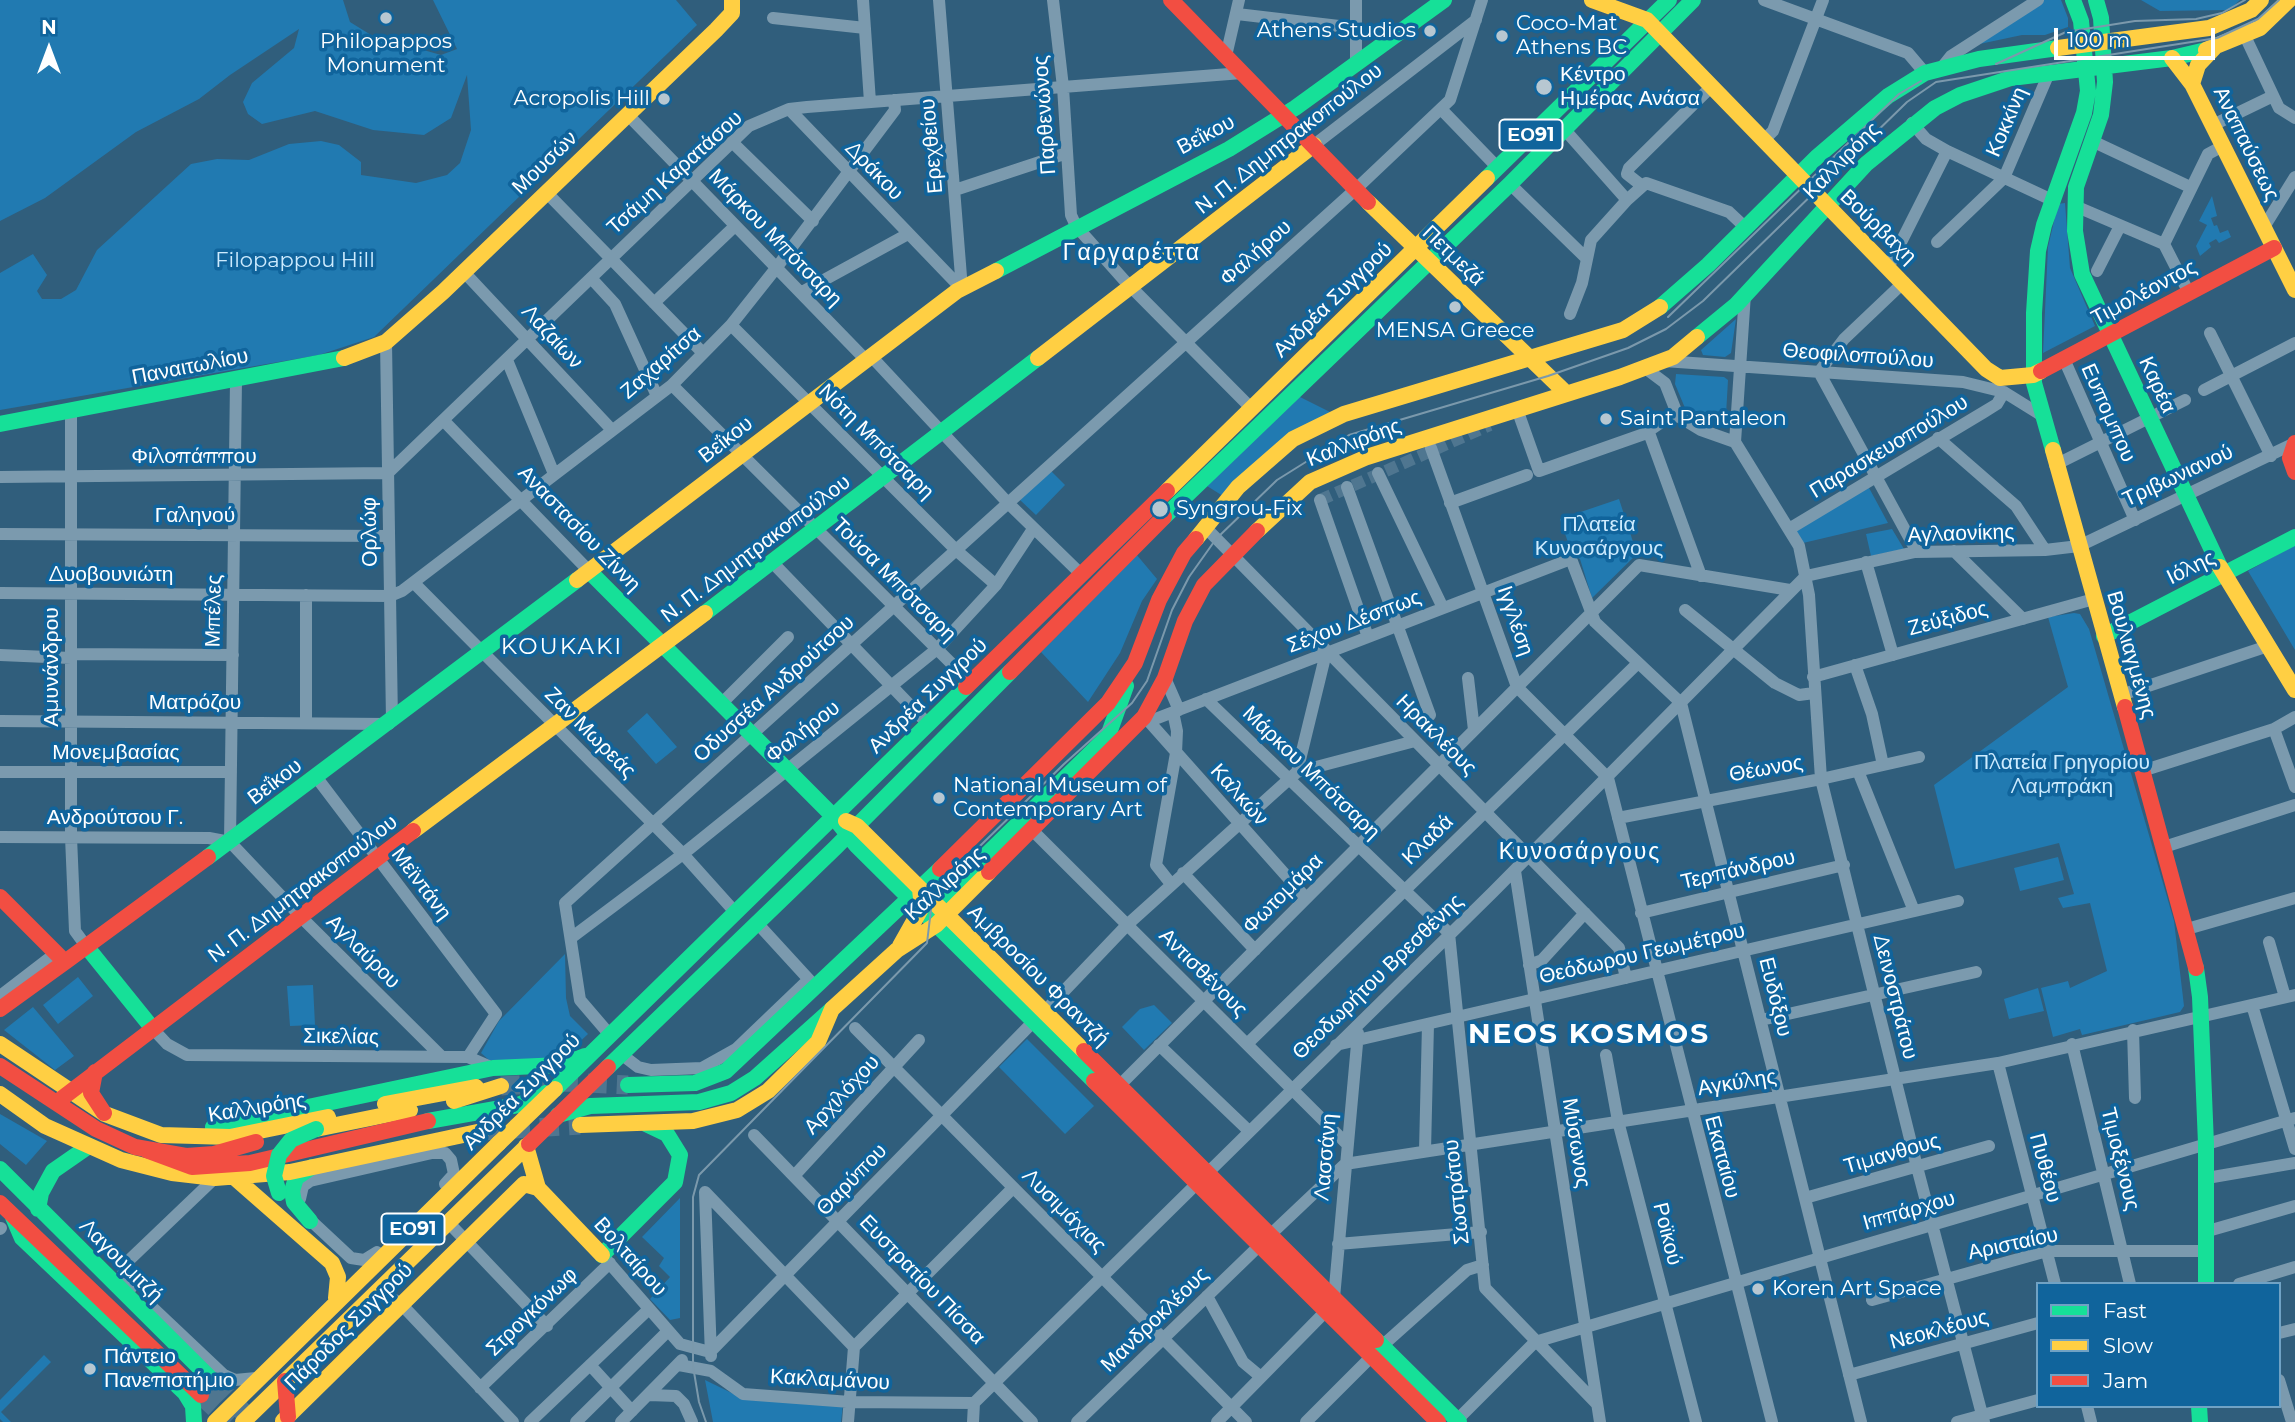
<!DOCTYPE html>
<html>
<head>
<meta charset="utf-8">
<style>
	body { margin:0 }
	#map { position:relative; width:2295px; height:1422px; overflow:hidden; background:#305e7c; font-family:Montserrat,sans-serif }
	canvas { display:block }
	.legend { position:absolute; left:2036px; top:1282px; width:245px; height:126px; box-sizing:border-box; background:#10649c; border:2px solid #70a2c4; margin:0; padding:9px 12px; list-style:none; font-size:21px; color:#fff }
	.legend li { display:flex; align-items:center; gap:14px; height:35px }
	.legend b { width:35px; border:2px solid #70a2c4 }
	.north { position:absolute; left:14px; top:14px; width:70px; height:70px; -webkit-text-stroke:5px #10649c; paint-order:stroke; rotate:0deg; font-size:19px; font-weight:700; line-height:28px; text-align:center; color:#fff }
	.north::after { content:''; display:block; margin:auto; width:24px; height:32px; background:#fff; clip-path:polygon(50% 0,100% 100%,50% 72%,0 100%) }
	.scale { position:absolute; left:2054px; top:28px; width:161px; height:32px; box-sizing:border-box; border:4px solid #fff; border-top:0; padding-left:9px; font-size:21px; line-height:24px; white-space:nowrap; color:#fff; -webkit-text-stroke:5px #10649c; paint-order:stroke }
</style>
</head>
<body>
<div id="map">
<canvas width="2295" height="1422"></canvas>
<ul class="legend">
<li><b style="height:9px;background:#16e098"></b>Fast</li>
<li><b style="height:9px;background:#ffcf43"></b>Slow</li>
<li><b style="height:9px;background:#f24e42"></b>Jam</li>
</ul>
<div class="north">N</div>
<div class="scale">100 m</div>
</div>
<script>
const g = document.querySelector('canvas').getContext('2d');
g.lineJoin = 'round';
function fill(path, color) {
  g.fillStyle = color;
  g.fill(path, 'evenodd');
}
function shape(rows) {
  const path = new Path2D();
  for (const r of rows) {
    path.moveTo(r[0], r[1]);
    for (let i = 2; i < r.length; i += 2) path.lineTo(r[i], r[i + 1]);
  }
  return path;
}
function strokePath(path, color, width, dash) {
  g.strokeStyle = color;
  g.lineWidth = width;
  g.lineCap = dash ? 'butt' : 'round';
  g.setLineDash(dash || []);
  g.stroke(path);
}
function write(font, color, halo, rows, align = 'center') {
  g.font = font + ' Montserrat,sans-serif';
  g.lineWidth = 7;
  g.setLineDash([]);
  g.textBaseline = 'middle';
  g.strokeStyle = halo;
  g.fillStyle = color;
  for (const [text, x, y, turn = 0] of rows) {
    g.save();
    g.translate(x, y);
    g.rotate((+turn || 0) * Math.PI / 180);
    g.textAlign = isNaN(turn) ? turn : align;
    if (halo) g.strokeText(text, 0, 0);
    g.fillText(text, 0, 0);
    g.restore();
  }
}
const green = shape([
	[0,0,343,0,350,22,371,35,441,55,457,49,433,0,676,0,697,25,374,337,319,355,0,410,0,273,33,254,47,275,37,291,42,299,61,299,76,290,97,250,191,164,217,159,249,160,289,144,321,141,339,145,361,162,361,175,416,183,447,175,460,163,471,130,467,75,451,118,424,135,373,130,315,111,262,124,248,114,243,102,252,83,294,48,299,29,230,75,199,99,136,132,45,198,0,221],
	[2044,0,2061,0,2068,18,2068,27,2045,35,2022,35,1970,46,1970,43,2041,5],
	[2141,0,2240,0,2229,10,2160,11],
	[2212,196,2217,216,2211,218,2214,226,2217,225,2220,233,2228,230,2231,237,2219,243,2216,239,2209,243,2211,247,2200,256,2196,246,2207,225,2199,221],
	[2065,203,2070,268,2095,326,2043,353,2048,247,2058,204],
	[1736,319,1731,353,1725,357,1703,355,1701,350],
	[1676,374,1724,377,1728,380,1726,415,1707,418,1685,408,1675,384],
	[1296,395,1334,414,1223,496,1207,486],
	[1049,469,1065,485,1036,515,1020,500],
	[1868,486,1888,523,1803,543,1795,530],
	[1619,499,1637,554,1592,598,1580,559,1572,554,1560,519],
	[1892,529,1904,549,1871,556,1866,534],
	[2295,545,2295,650,2248,571],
	[1136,554,1157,579,1142,601,1120,653,1088,702,1041,652],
	[2074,613,2080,614,2089,629,2174,921,2184,1006,2180,1012,2082,1035,2080,1029,2053,1037,2041,988,2068,981,2070,988,2107,971,2090,903,2063,908,2058,898,2074,894,2059,843,1955,869,1934,785,2068,687,2048,617],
	[647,713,677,747,656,764,627,731],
	[2058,857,2064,880,2020,891,2014,868],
	[565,954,566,998,570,1016,588,1034,569,1052,520,1064,489,1060,481,1053,499,1021],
	[78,977,93,996,58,1024,43,1005],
	[313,985,315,1025,290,1026,287,986],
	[2038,988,2044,1011,2009,1019,2004,999],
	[1154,1005,1172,1023,1144,1050,1122,1027,1140,1009],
	[33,1007,74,1056,55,1070,4,1030],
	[1027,1039,1094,1106,1065,1134,999,1067],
	[0,1114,47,1141,26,1165,0,1144],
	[680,1198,680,1318,670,1320,650,1299,670,1277,659,1266,664,1258,642,1237],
	[44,1355,51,1362,1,1412,11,1422,3,1422,0,1419,0,1400],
	[705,1380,740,1397,843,1404,841,1422,713,1422]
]);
const streetTunnel = shape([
	[1320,500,1490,425]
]);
const primaryTunnel = shape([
	[501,1086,567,1082,628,1085],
	[482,1131,580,1125],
	[214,1382,245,1414],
	[201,1395,230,1422]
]);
const street = shape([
	[863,0,870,102],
	[939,0,962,289],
	[1053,0,1063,87,1071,215,1076,226,1124,280,1251,408],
	[1356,0,1356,62],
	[1764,0,1908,53,1925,73],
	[1237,14,1356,28],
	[773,18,865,28],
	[2245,36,2279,108,2295,118],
	[1226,56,1239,0],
	[1943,66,1951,56,2038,0],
	[789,109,962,289],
	[1441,109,1498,168],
	[627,114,865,359],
	[1912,123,1926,139,1947,151,2052,200],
	[2213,125,2273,96],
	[1565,130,1627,200,1646,183,1729,212,1746,228],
	[1764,140,1773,131,1823,0],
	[2092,141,2190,187],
	[732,142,813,221],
	[1314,145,1476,20],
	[1510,184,1585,257],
	[1641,185,1627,174,1629,168,1711,87],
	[955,190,1067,153],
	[546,192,703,353],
	[2075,206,2164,244],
	[2264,227,2295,177],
	[1937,242,2004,178,2049,73],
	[2164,244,2208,154,2223,146],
	[2164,244,2189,293],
	[1889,266,1947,151],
	[2097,271,2120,226],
	[464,272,612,430],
	[591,278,615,304,657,396],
	[1904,282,1844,339,1819,372,1917,552],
	[802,292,908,234],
	[1745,294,1735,442,1799,546,1809,595,1821,779,1917,1167,1984,1422],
	[654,303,735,226],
	[1570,314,1582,283,1591,240,1627,200],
	[731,325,956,550,996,585],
	[2210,333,2271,456],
	[386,342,392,721],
	[870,355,1008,503,1082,575],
	[2064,359,2135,520],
	[507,360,554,474],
	[1664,361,1963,382,2004,392,2041,415],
	[1645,368,1665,383,1678,416],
	[672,385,971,683],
	[2204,390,2295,343],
	[1517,409,1539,471,1644,434,1666,419,1678,416],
	[71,411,71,837,75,931,86,946],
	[1678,416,1701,430,1735,442],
	[444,421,590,572],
	[1648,430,1701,576],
	[1938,438,2016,506,2045,550],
	[1431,448,1517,687,1608,778,1772,1422],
	[2055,465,2185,400],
	[1378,473,1443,608],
	[0,477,388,473,749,126,789,109,807,107,1242,73],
	[1347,487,1430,715],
	[1320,500,1368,637],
	[1450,503,1527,475],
	[1204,526,1619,948,1626,978],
	[1789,529,1984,412,1997,404,2004,392],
	[0,534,389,536],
	[1954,551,2023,619],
	[1866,562,1893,655],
	[773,563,929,725],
	[414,583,683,854,735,912],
	[0,593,390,596,402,591,672,385,731,325,777,267,895,110,894,100],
	[306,595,306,723],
	[1685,610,1775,683,1799,695,1814,693],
	[71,654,233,655],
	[0,655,71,658],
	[1855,665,1872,714,1883,765],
	[1813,677,2094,599],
	[1165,678,1179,710],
	[1468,678,1474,730],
	[2121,695,2268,646],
	[1206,699,1449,933,1485,1288,1597,1404],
	[721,704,788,637],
	[1145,717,1306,898],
	[0,721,389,724],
	[1150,721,1571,559,1595,622,1681,703,1861,1422],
	[2274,729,2295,787],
	[1858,771,1914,911],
	[2142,771,2274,729,2295,717],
	[0,772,231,772],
	[1297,772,1326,653],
	[317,778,496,1014,468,1057],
	[1618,818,1821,779,1919,757],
	[1033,831,1346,1143],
	[0,837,209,838,230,842],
	[230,842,236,380],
	[230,842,301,917,442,1057],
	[2164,847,2295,805],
	[1515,871,1600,1422],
	[1183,873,1255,950],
	[1171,884,1156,865,1176,753,1177,731,1173,712],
	[1641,913,1844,865],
	[758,924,813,984],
	[2187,929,2295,898],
	[571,938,683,854,937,649,996,585,1033,529],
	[2269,942,2285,997],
	[1529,965,1542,960,1585,913],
	[0,996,56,953],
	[2252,1005,2295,1149],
	[1044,1012,1127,925,1297,772,1415,741],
	[1761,1020,1976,972],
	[855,1028,1246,1422],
	[153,1029,167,1044,187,1055,468,1057,493,1068],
	[2133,1030,2135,1098],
	[610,1035,580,1000,565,903,1356,189,1450,100,1482,0],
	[1247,1044,1637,664],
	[2072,1044,2130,1284],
	[1159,1045,1249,1131],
	[1336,1045,1958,901],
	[621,1054,638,1067,651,1070,702,1068,736,1049,808,980],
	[1606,1055,1618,1121,1696,1422],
	[1998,1063,2055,1284],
	[1119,1086,1639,565,1790,590],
	[754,1135,1032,1422],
	[1425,1151,1428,1024],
	[794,1176,919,1040],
	[2207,1178,2295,1163],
	[705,1192,854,1347],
	[705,1192,711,1356],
	[1805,1198,1989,1146],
	[300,1199,303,1186,310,1181,432,1153,445,1153,451,1160,454,1174,445,1184],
	[306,1216,351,1258,364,1260,377,1252],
	[447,1221,547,1326],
	[0,1229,1,1228],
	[2208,1231,2295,1206],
	[1270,1235,1345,1164,1998,1063,2295,995],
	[1338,1244,1481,1232],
	[604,1257,680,1344,710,1352],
	[2239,1284,2295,1267],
	[131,1288,123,1280,124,1265,215,1178],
	[378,1290,401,1304,513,1422],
	[1207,1296,1243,1362,1261,1377],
	[1334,1298,1358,1033],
	[1872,1300,2047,1251,2208,1251],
	[152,1307,224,1375,235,1380,256,1378],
	[2279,1333,2295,1329],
	[1382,1346,1467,1270,1483,1265],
	[854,1347,1013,1188],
	[710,1352,1034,1021],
	[590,1365,632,1411],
	[679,1365,711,1371,743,1394,850,1402,974,1403],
	[1849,1375,2038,1323],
	[2279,1380,2292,1422],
	[480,1388,610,1263],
	[649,1395,676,1396,684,1404,692,1422],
	[974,1403,1493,892,1806,576,1915,552,2045,550,2079,546,2293,444],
	[2087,1406,2091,1422],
	[1457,1420,1535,1342,2295,1118],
	[530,1422,649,1309],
	[576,1422,668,1331],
	[621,1422,682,1360],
	[848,1422,854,1347],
	[973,1422,974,1403],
	[1077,1422,1260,1245],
	[1217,1422,1326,1311],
	[1306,1422,1372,1356],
	[1957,1422,2038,1400]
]);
const fast = shape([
	[2096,0,2101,18,2105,82,2101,115,2076,187,2075,231,2082,274,2220,567],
	[1487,178,1669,0],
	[996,271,1229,149,1295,108,1444,0],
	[1660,307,1708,265,1818,156,1888,96,1925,73,1979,59,2058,48],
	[1697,337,1736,305,1866,164,1935,108,1960,95,2011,78,2172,58,2206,50],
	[0,424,344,358],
	[2053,450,2034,383,2034,313,2038,251,2044,225,2084,113,2088,91,2081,21,2073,0],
	[1164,517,1510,184,1693,0],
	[590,572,833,816,856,845,1094,1081],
	[705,613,1038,358],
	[2104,636,2295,537],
	[208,857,577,580],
	[936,925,935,905,1108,736,1126,686],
	[86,946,153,1029],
	[2196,968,2200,997,2206,1144,2206,1284],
	[608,1067,835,848,1010,672],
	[493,1068,561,1065,585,1056],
	[628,1085,695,1083,726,1071,940,869],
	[558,1115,590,1106,699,1102,731,1093,755,1078,832,1009],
	[428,1121,518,1105,555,1089,966,687],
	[213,1127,493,1068],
	[0,1169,214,1382],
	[38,1209,41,1193,53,1171,89,1146],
	[13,1217,22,1238,185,1393,193,1406,194,1422],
	[310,1221,294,1202,292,1191,296,1178,312,1167],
	[602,1255,675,1182,680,1155,667,1134,646,1124],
	[1376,1340,1459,1422],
	[2199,1406,2200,1422]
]);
const slow = shape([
	[1592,0,1647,20,1986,369,2000,378,2033,375,2041,371],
	[2058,48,2209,28,2251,10,2261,0],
	[2206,50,2260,28,2289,0],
	[2172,58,2192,84,2295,290],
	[2192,84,2198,65,2214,48],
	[1368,202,1566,393],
	[344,358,386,342,443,292,716,30,732,13,732,0],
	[1038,358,1314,145],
	[2053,450,2125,707],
	[1167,491,1487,178],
	[1257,531,1310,482,1367,457,1620,377,1673,357,1697,337],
	[1196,539,1238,487,1293,439,1344,414,1623,330,1660,307],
	[2220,567,2295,690],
	[577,580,957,291,996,271],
	[846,821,857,826,1084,1051],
	[413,831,705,613],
	[900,946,922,907,920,889],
	[0,1044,105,1114,161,1135,230,1137,328,1117],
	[0,1094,45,1126,121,1160,172,1173,215,1178,290,1172,482,1131],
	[454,1101,501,1086],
	[385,1104,476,1087],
	[580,1125,693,1121,737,1110,768,1091,818,1042,832,1009,897,950,936,925,989,872],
	[316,1129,410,1110],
	[526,1146,538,1188],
	[235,1178,332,1263,338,1277,336,1298],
	[283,1421,524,1184,538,1188,602,1255],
	[215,1422,499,1143],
	[243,1422,529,1144]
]);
const jam = shape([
	[1171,0,1368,202],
	[2041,371,2274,248],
	[2295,443,2290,458,2295,472],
	[1010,672,1164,517],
	[966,687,1167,491],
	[2125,707,2196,968],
	[940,869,1108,703,1135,663,1159,600,1184,553,1196,539],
	[989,872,1144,717,1165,678,1185,621,1204,585,1257,531],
	[0,897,65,962,208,857],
	[0,1009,65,962],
	[1084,1051,1376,1340],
	[0,1066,96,1129,135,1147,186,1156,214,1154,256,1142],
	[95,1072,91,1093,104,1113],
	[1094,1081,1438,1422],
	[61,1099,413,831],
	[146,1150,192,1167,250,1163,428,1121],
	[0,1203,201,1395],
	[285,1381,288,1417]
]);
const tram = shape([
	[1996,64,2066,32,2135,21,2196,19,2222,13,2245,0],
	[1668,317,1899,94,1921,81],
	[706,1422,699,1402,693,1366,693,1197,699,1175,927,943,932,901,942,883,1064,764,1132,703,1147,681,1172,610,1189,577,1216,539,1277,480,1349,435,1548,376,1628,348,1666,329,1703,301,1907,102,1936,82,2217,38,2258,19,2279,0]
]);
const fastBridge = shape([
	[279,1193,274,1176,279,1155,291,1140,316,1129]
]);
const slowBridge = shape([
	[499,1143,555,1089]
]);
const jamBridge = shape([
	[529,1144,608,1067]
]);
const markers = [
	[386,18,7,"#b7c7d1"],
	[1430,31,7,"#b7c7d1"],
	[1502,36,7,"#b7c7d1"],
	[1544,87,9,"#b7c7d1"],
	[664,99,7,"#b7c7d1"],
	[1455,307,7,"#b7c7d1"],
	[1606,419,7,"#b7c7d1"],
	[1160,509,9,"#b7c7d1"],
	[939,798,7,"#b7c7d1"],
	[1758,1289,7,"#b7c7d1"],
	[90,1369,7,"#b7c7d1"]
];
const shields = [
	[1531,135,63],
	[413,1229,63]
];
const shieldNames = [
	["ΕΟ91",1531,135],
	["ΕΟ91",413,1229]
];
const poiNames = [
	["Coco-Mat",1516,24],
	["Athens BC",1516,48],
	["Athens Studios",1416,31,"right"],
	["Philopappos",386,42,"center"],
	["Monument",386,66,"center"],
	["Κέντρο",1560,75],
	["Ημέρας Ανάσα",1560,99],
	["Acropolis Hill",650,99,"right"],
	["MENSA Greece",1455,331,"center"],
	["Saint Pantaleon",1620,419],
	["Syngrou-Fix",1176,509],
	["National Museum of",953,786],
	["Contemporary Art",953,810],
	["Koren Art Space",1772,1289],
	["Πάντειο",104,1357],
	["Πανεπιστήμιο",104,1381]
];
const streetNames = [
	["Παρθενώνος",1045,115,-94],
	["Κοκκίνη",2007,122,-67],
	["Βεΐκου",1206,135,-28],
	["Ν. Π. Δημητρακοπούλου",1289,139,-38],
	["Αναπαύσεως",2246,144,64],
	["Ερεχθείου",932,146,-95],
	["Καλλιρόης",1842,161,-45],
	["Μουσών",545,163,-44],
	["Δράκου",874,171,46],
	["Τσάμη Καρατάσου",675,173,-42],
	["Βούρβαχη",1878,227,44],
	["Μάρκου Μπότσαρη",775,238,46],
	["Φαλήρου",1256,253,-42],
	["Πετμεζά",1453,256,44],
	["Τιμολέοντος",2144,293,-28],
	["Ανδρέα Συγγρού",1333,300,-44],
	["Λαζαίων",552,337,47],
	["Θεοφιλοπούλου",1858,356,4],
	["Ζαχαρίτσα",661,363,-41],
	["Παναιτωλίου",190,367,-11],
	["Καρέα",2157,385,65],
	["Ευπομπου",2108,413,66],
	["Βεΐκου",726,440,-38],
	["Νότη Μπότσαρη",876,442,45],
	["Καλλιρόης",1354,443,-21],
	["Παρασκευοπούλου",1889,447,-31],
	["Φιλοπάππου",194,457],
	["Τριβωνιανού",2178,476,-25],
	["Γαληνού",195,516],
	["Αναστασίου Ζίννη",579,529,46],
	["Ορλώφ",370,532,-91],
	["Αγλαονίκης",1961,534,-2],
	["Ν. Π. Δημητρακοπούλου",756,549,-37],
	["Ιόλης",2191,568,-26],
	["Δυοβουνιώτη",111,575],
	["Τούσα Μπότσαρη",894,580,45],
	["Μπέλες",214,611,-89],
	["Ζεύξιδος",1948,619,-15],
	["Ιγγλέση",1515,621,71],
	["Σέχου Δέσπως",1354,622,-21],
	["Βουλιαγμένης",2131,655,74],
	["Αμυνάνδρου",52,667,-90],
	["Οδυσσέα Ανδρούτσου",774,689,-42],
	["Ανδρέα Συγγρού",928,696,-44],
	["Ματρόζου",195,703],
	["Φαλήρου",803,732,-38],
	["Ζαν Μωρεάς",590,733,45],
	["Ηρακλέους",1436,735,45],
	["Μονεμβασίας",116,753],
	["Θέωνος",1766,769,-10],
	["Μάρκου Μπότσαρη",1311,773,44],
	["Βεΐκου",275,782,-37],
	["Καλκών",1239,795,48],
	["Ανδρούτσου Γ.",115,818],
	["Κλαδά",1428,840,-44],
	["Τερπάνδρου",1738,870,-13],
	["Μεϊντάνη",421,884,53],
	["Καλλιρόης",945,884,-42],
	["Ν. Π. Δημητρακοπούλου",303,889,-37],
	["Φωτομάρα",1283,894,-45],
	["Αγλαύρου",363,952,45],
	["Θεόδωρου Γεωμέτρου",1642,954,-13],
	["Αντισθένους",1203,973,45],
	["Αμβροσίου Φραντζή",1038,976,45],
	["Θεοδωρήτου Βρεσθένης",1378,977,-44],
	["Ευδόξου",1775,997,76],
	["Δεινοστράτου",1895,997,76],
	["Σικελίας",341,1037,1],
	["Αγκύλης",1737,1083,-9],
	["Ανδρέα Συγγρού",522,1092,-45],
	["Αρχιλόχου",842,1095,-47],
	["Καλλιρόης",257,1108,-9],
	["Μύσωνος",1576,1143,81],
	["Τιμανθους",1892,1154,-16],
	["Λασσάνη",1326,1157,-85],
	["Εκαταίου",1722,1157,75],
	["Τιμοξένους",2120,1159,76],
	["Πυθέου",2045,1168,75],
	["Θαρύπου",852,1180,-46],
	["Σωστράτου",1457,1192,-96],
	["Λυσιμάχιας",1064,1211,45],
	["Ιππάρχου",1909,1211,-16],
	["Ροϊκού",1667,1234,76],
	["Αρισταίου",2013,1244,-12],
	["Βολταίρου",630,1257,48],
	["Λαγουμιτζή",121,1261,45],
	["Ευστρατίου Πίσσα",922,1280,46],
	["Στρογκόνωφ",532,1312,-44],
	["Μανδροκλέους",1155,1320,-44],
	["Πάροδος Συγγρού",349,1327,-45],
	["Νεοκλέους",1939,1330,-15],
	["Κακλαμάνου",830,1380,3]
];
const parkNames = [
	["Filopappou Hill",295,261],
	["Πλατεία",1599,525],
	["Κυνοσάργους",1599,549],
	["Πλατεία Γρηγορίου",2062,763],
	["Λαμπράκη",2062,787]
];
const neighbourhoodNames = [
	["Γαργαρέττα",1132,253],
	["KOUKAKI",562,647],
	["Κυνοσάργους",1580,852]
];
const districtNames = [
	["NEOS KOSMOS",1589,1035]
];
fill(green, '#217ab1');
strokePath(streetTunnel, '#4f7690', 12, [12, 6]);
strokePath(primaryTunnel, '#4f7690', 19, [19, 10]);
strokePath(street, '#7b9aae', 12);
strokePath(fast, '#16e098', 16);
strokePath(slow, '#ffcf43', 16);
strokePath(jam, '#f24e42', 16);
strokePath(tram, '#7b99ac', 2);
strokePath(fastBridge, '#16e098', 16);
strokePath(slowBridge, '#ffcf43', 16);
strokePath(jamBridge, '#f24e42', 16);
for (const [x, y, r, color] of markers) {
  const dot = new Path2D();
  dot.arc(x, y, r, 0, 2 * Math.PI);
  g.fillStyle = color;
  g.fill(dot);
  strokePath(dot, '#10649c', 2.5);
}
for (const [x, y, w] of shields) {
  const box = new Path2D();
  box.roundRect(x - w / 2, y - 15.5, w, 31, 5);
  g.fillStyle = '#10649c';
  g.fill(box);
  strokePath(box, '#fff', 2);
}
write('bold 19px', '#fff', null, shieldNames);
write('21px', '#fff', '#10649c', poiNames, 'left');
write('21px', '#fff', '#10649c', streetNames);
write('21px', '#cdebfe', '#10649c', parkNames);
g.letterSpacing = '2px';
write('23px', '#fff', '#10649c', neighbourhoodNames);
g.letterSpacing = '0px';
g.letterSpacing = '2px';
write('bold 28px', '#fff', '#10649c', districtNames);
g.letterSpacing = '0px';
</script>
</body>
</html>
